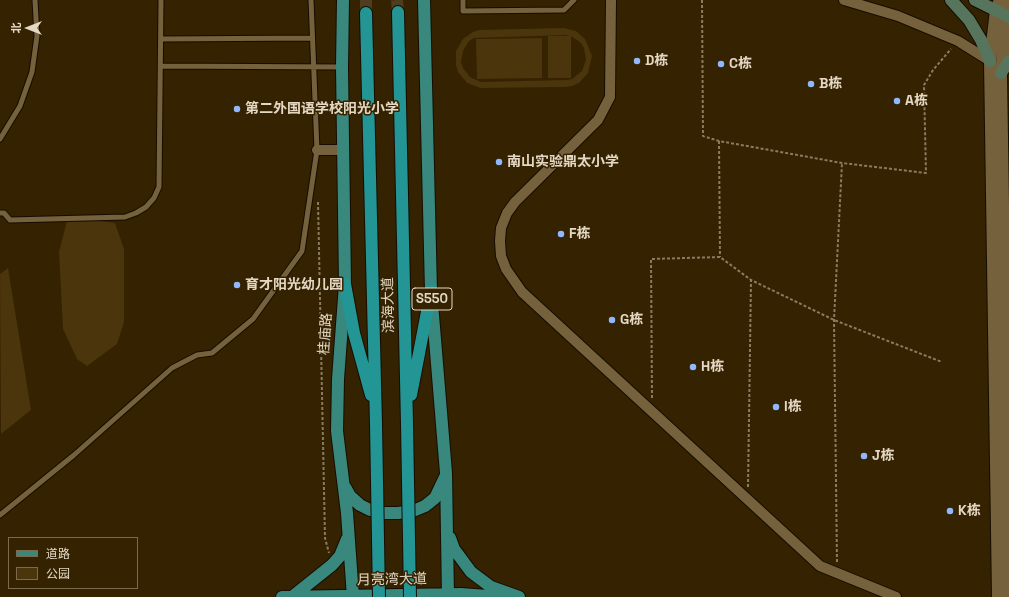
<!DOCTYPE html>
<html>
<head>
<meta charset="utf-8">
<style>
	body { margin:0 }
	#map { position:relative; width:1009px; height:597px; overflow:hidden; background:#342200; font-family:"Space Grotesk","Noto Sans SC",sans-serif }
	canvas { display:block }
	.legend { position:absolute; left:8px; top:537px; width:130px; height:52px; box-sizing:border-box; background:#342200; border:1px solid #7a6b4f; margin:0; padding:5px 7px; list-style:none; font-size:12px; color:#e4d8c5 }
	.legend li { display:flex; align-items:center; gap:8px; height:20px }
	.legend b { width:20px; border:1px solid #7a6b4f }
	.north { position:absolute; left:8px; top:8px; width:40px; height:40px; -webkit-text-stroke:3px #342200; paint-order:stroke; rotate:270deg; font-size:11px; font-weight:700; line-height:16px; text-align:center; color:#e4d8c5 }
	.north::after { content:''; display:block; margin:auto; width:14px; height:18px; background:#e4d8c5; clip-path:polygon(50% 0,100% 100%,50% 72%,0 100%) }
</style>
</head>
<body>
<div id="map">
<canvas width="1009" height="597"></canvas>
<ul class="legend">
<li><b style="height:5px;background:#38887e"></b>道路</li>
<li><b style="height:11px;background:#4a350c"></b>公园</li>
</ul>
<div class="north">北</div>
</div>
<script>
const g = document.querySelector('canvas').getContext('2d');
g.lineJoin = 'round';
function fill(path, color) {
  g.fillStyle = color;
  g.fill(path, 'evenodd');
}
function shape(rows) {
  const path = new Path2D();
  for (const r of rows) {
    path.moveTo(r[0], r[1]);
    for (let i = 2; i < r.length; i += 2) path.lineTo(r[i], r[i + 1]);
  }
  return path;
}
function strokePath(path, color, width, dash) {
  g.strokeStyle = color;
  g.lineWidth = width;
  g.lineCap = dash ? 'butt' : 'round';
  g.setLineDash(dash || []);
  g.stroke(path);
}
function write(font, color, halo, rows, align = 'center') {
  g.font = font + ' "Space Grotesk","Noto Sans SC",sans-serif';
  g.lineWidth = 3;
  g.setLineDash([]);
  g.textBaseline = 'middle';
  g.strokeStyle = halo;
  g.fillStyle = color;
  for (const [text, x, y, turn = 0] of rows) {
    g.save();
    g.translate(x, y);
    g.rotate((+turn || 0) * Math.PI / 180);
    g.textAlign = isNaN(turn) ? turn : align;
    if (halo) g.strokeText(text, 0, 0);
    g.fillText(text, 0, 0);
    g.restore();
  }
}
const green = shape([
	[564,28,576,31,585,39,592,56,588,73,579,83,572,86,565,87,480,88,467,83,458,72,456,65,456,51,463,39,473,32,479,30],
	[565,35,570,36,548,36,548,78,571,78,571,36,581,43,584,48,586,60,582,71,572,79,566,80,481,82,470,77,463,68,461,62,463,51,469,41,474,38],
	[542,38,542,78,477,79,476,39],
	[68,217,115,223,124,249,124,322,117,344,87,366,77,359,63,329,59,252],
	[8,268,31,410,1,434,0,274]
]);
const trunkTunnel = shape([
	[366,0,366,13],
	[397,0,398,12]
]);
const path = shape([
	[702,0,703,136,719,141,842,163,926,173,924,85,933,70,951,49],
	[719,141,720,257],
	[318,202,325,538,329,553],
	[652,398,651,259,720,257,751,280,834,320,942,362],
	[748,487,751,280],
	[837,562,834,320,842,163]
]);
const service = shape([
	[463,0,463,11,564,10,574,0],
	[161,39,312,38],
	[161,66,342,67],
	[0,139,20,106,32,72,37,36,35,0],
	[0,213,4,213,10,220,125,217,136,213,146,207,154,198,159,187,161,0],
	[0,515,74,455,172,368,197,355,212,353,253,319,302,251,317,150,311,0]
]);
const minor = shape([
	[611,0,610,97,598,120,515,202,507,213,501,228,500,241,501,256,506,269,522,292,820,566,896,597],
	[844,0,898,16,958,41,990,61],
	[317,150,343,150]
]);
const tertiary = shape([
	[1006,0,1007,15,1001,73,1009,597],
	[998,597,990,61,996,10,1000,0]
]);
const secondary = shape([
	[951,0,969,20,981,40,990,61],
	[975,0,1009,17],
	[1001,73,1009,61]
]);
const primary = shape([
	[343,0,342,67,345,284,338,379,337,431,347,513,353,597],
	[424,0,431,291,446,473,448,597],
	[345,487,350,496,360,505,370,510,384,513,398,513,413,511,425,506,435,498,445,477],
	[450,538,454,549,471,572,491,587,519,597],
	[282,597,461,594,501,597],
	[292,597,332,565,340,556,347,539]
]);
const trunk = shape([
	[398,12,407,424],
	[366,13,376,424],
	[345,284,354,333,371,395],
	[411,395,431,291]
]);
const trunkBridge = shape([
	[376,424,379,597],
	[407,424,410,597]
]);
const markers = [
	[637,61,4,"#8fb8fd"],
	[721,64,4,"#8fb8fd"],
	[811,84,4,"#8fb8fd"],
	[897,101,4,"#8fb8fd"],
	[237,109,4,"#8fb8fd"],
	[499,162,4,"#8fb8fd"],
	[561,234,4,"#8fb8fd"],
	[237,285,4,"#8fb8fd"],
	[612,320,4,"#8fb8fd"],
	[693,367,4,"#8fb8fd"],
	[776,407,4,"#8fb8fd"],
	[864,456,4,"#8fb8fd"],
	[950,511,4,"#8fb8fd"]
];
const shields = [
	[432,299,40]
];
const shieldNames = [
	["S550",432,299]
];
const poiNames = [
	["D栋",645,61],
	["C栋",729,64],
	["B栋",819,84],
	["A栋",905,101],
	["第二外国语学校阳光小学",245,109],
	["南山实验鼎太小学",507,162],
	["F栋",569,234],
	["育才阳光幼儿园",245,285],
	["G栋",620,320],
	["H栋",701,367],
	["I栋",784,407],
	["J栋",872,456],
	["K栋",958,511]
];
const streetNames = [
	["滨海大道",389,305,-91],
	["桂庙路",326,334,-86],
	["月亮湾大道",392,580,-1]
];
fill(green, '#4a350c');
strokePath(trunkTunnel, '#4e3d1e', 12, [12, 6]);
strokePath(service, '#160d00', 7);
strokePath(minor, '#160d00', 12);
strokePath(tertiary, '#160d00', 14);
strokePath(secondary, '#160d00', 14);
strokePath(primary, '#160d00', 14);
strokePath(trunk, '#160d00', 14);
strokePath(path, '#8a7b61', 2, [3, 2]);
strokePath(service, '#76613d', 5);
strokePath(minor, '#76613d', 10);
strokePath(tertiary, '#76613d', 12);
strokePath(secondary, '#57745d', 12);
strokePath(primary, '#38887e', 12);
strokePath(trunk, '#239594', 12);
strokePath(trunkBridge, '#160d00', 14, []);
strokePath(trunkBridge, '#239594', 12);
for (const [x, y, r, color] of markers) {
  const dot = new Path2D();
  dot.arc(x, y, r, 0, 2 * Math.PI);
  g.fillStyle = color;
  g.fill(dot);
  strokePath(dot, '#342200', 1.5);
}
for (const [x, y, w] of shields) {
  const box = new Path2D();
  box.roundRect(x - w / 2, y - 11, w, 22, 3);
  g.fillStyle = '#342200';
  g.fill(box);
  strokePath(box, '#e4d8c5', 1);
}
write('bold 13px', '#e4d8c5', null, shieldNames);
write('bold 14px', '#e4d8c5', '#342200', poiNames, 'left');
write('14px', '#e4d8c5', '#342200', streetNames);
</script>
</body>
</html>
